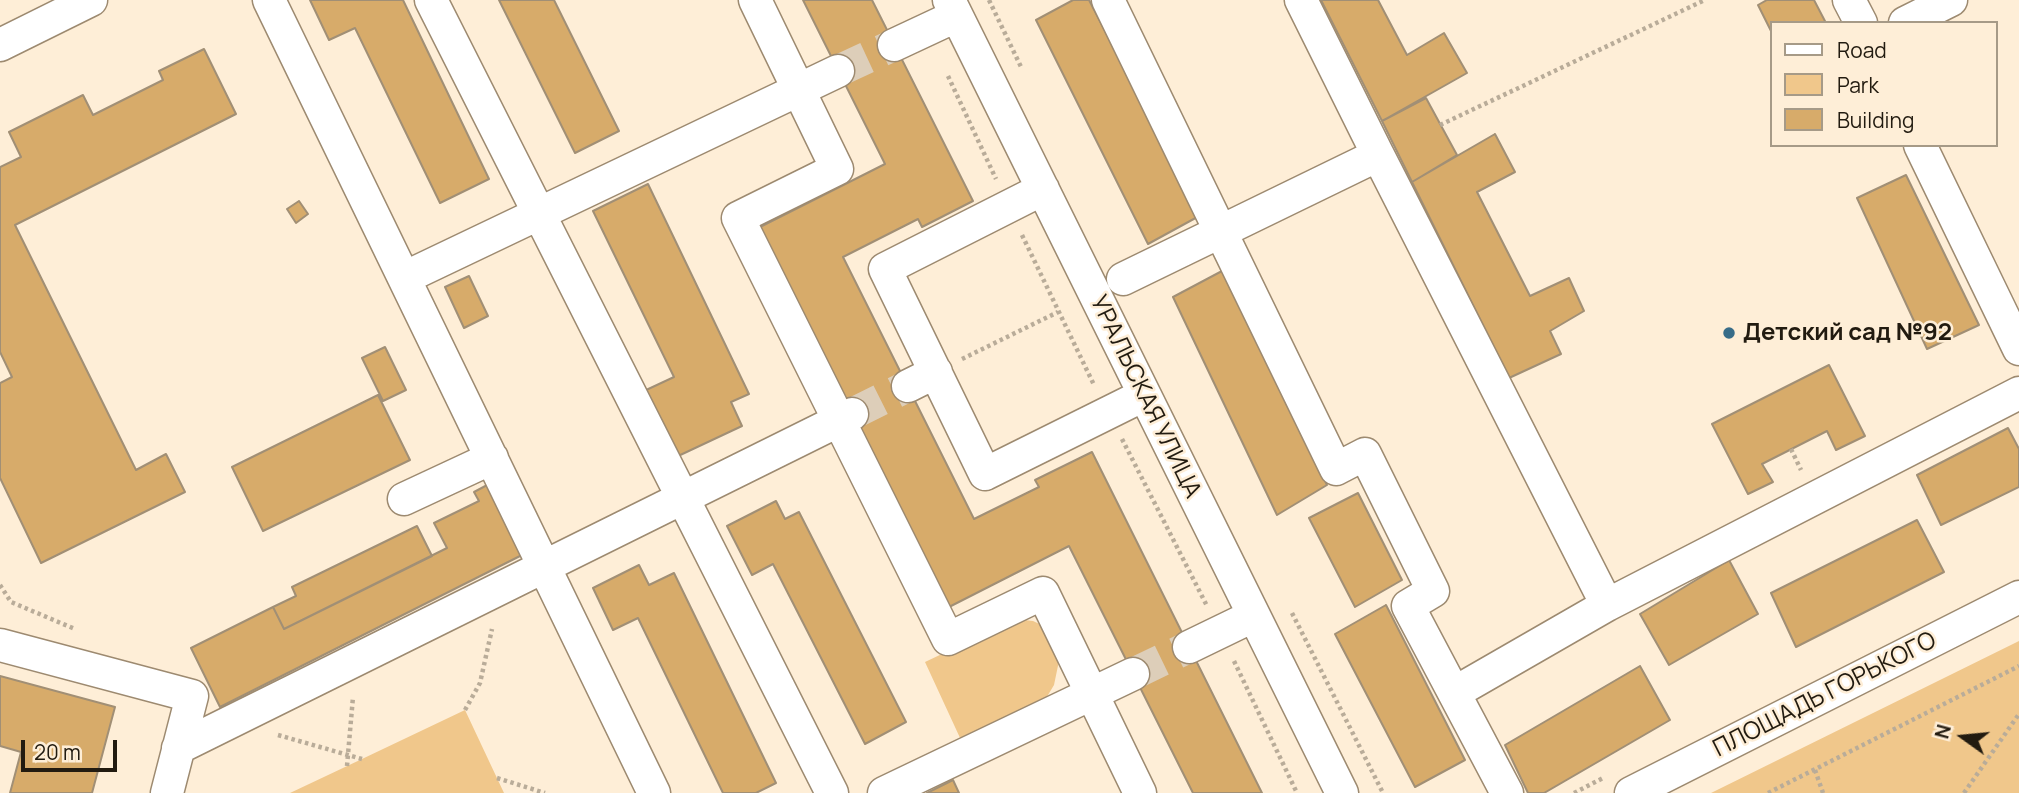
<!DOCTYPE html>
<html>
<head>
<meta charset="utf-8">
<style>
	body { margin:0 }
	#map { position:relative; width:2019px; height:793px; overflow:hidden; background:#feeed7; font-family:Manrope,sans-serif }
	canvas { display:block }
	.legend { position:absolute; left:1770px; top:21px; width:228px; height:126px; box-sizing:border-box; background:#feeed7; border:2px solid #a69a87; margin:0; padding:9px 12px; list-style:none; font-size:21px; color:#221b10 }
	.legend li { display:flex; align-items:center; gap:14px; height:35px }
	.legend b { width:35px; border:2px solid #a69a87 }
	.north { position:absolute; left:1928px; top:702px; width:70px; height:70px; -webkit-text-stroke:5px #feeed7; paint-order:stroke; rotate:285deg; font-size:19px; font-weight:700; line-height:28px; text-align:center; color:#221b10 }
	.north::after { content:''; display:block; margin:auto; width:24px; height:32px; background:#221b10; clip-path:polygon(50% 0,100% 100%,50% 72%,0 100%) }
	.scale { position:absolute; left:21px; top:740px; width:96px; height:32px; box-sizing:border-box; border:4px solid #221b10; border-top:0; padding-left:9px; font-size:21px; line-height:24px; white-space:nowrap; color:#221b10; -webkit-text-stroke:5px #feeed7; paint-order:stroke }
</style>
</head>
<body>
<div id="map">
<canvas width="2019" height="793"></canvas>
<ul class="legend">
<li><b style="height:9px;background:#fff"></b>Road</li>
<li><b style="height:19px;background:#f0c78b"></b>Park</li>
<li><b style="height:19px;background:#d7ab6a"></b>Building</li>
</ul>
<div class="north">N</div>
<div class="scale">20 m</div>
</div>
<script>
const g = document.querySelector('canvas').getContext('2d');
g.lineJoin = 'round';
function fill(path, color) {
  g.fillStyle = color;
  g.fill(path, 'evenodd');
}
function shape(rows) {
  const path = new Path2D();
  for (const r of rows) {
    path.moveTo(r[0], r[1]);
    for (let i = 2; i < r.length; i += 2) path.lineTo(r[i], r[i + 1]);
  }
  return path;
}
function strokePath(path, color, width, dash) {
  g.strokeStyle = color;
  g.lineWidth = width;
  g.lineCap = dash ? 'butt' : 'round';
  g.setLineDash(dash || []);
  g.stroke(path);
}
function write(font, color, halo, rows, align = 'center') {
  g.font = font + ' Manrope,sans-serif';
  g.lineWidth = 5;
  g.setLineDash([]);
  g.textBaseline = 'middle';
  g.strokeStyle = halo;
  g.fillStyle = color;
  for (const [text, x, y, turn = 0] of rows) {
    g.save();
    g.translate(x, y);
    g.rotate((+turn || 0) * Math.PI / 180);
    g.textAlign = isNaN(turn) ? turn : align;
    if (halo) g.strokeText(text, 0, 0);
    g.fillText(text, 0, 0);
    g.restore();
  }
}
const green = shape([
	[1016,619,1033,621,1046,627,1060,656,1054,685,1045,700,961,740,925,662],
	[2019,641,2019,793,1711,793],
	[465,710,504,793,290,793,362,759]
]);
const building = shape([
	[310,0,403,0,489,179,440,203,355,28,329,40,310,0],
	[499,0,554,0,619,131,575,153,499,0],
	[803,0,872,0,973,201,922,227,918,219,843,257,974,519,1039,487,1035,480,1092,452,1262,793,1193,793,1069,546,949,607,758,228,885,164,803,0],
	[1073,0,1089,0,1201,215,1148,244,1036,20,1073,0],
	[1321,0,1378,0,1407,55,1444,33,1467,73,1382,121,1321,0],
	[1767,0,1814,0,1826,23,1772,23,1772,33,1758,5,1767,0],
	[204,49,236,114,15,225,136,470,166,454,185,492,41,563,0,478,0,383,12,377,0,352,0,167,21,157,9,132,83,95,93,115,163,80,159,71,204,49],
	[1426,98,1457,155,1412,182,1382,121,1426,98],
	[1495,134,1515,172,1477,192,1530,296,1569,278,1584,311,1550,331,1561,354,1509,378,1412,182,1495,134],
	[1906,175,1979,325,1927,349,1857,198,1906,175],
	[648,184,749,394,731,402,742,426,676,457,644,391,674,377,593,211,648,184],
	[299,201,308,214,296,223,287,209,299,201],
	[1222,271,1327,485,1277,515,1173,297,1222,271],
	[469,276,488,316,464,328,445,287,469,276],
	[385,347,406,390,383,401,362,358,385,347],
	[1829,365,1865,436,1836,450,1827,431,1762,464,1773,482,1748,494,1712,424,1829,365],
	[378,395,410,460,263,531,232,467,378,395],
	[2008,428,2019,449,2019,487,1941,525,1917,475,2008,428],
	[491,483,526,553,220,707,191,648,273,607,284,629,447,548,434,523,479,501,474,492,491,483],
	[1358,493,1402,580,1355,607,1309,518,1358,493],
	[776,501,785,519,799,512,906,722,865,744,773,564,752,575,727,526,776,501],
	[1917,520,1944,572,1796,647,1771,593,1917,520],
	[417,526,432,556,284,629,273,607,296,596,292,587,417,526],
	[1729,560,1758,614,1669,665,1640,614,1729,560],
	[639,565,649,585,674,573,776,783,756,793,723,793,638,618,613,630,593,588,639,565],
	[1386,605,1465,760,1415,787,1335,634,1386,605],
	[1640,666,1670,720,1544,793,1528,793,1505,745,1640,666],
	[0,676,115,707,92,793,10,793,21,752,0,746,0,676],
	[953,780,959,793,927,793,953,780]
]);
const minorTunnel = shape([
	[838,71,894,45],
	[852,414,908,386],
	[1133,674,1189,647]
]);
const path = shape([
	[989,0,1022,69],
	[948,76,996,179],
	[1440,125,1705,0],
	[1022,235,1094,385],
	[962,359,1058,312],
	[1122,439,1207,606],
	[1791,449,1801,470],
	[0,585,11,602,75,629],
	[1292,613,1383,793],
	[1234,661,1297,793],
	[465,710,480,683,492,629],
	[278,735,362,759],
	[347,766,353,697],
	[1815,770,1823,793],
	[497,778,545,793],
	[1574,793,1603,778],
	[1768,793,2019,666],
	[1964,793,2019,714]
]);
const minor = shape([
	[269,0,654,793],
	[431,0,832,793],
	[755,0,837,169,738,218,948,639,1043,593,1140,793],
	[949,0,1342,793],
	[1108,0,1336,469,1365,454,1433,591,1408,606,1507,793],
	[1301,0,1378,155],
	[1849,0,1861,23],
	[1905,23,1951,0],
	[0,45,91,0],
	[894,45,956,16],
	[1920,145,2019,349],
	[1043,189,885,269,985,474,1144,395],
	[404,278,838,71],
	[1123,279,1378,155,1607,605,1454,693],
	[908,386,936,372],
	[404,499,492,458],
	[1607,605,2019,393],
	[0,645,192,696,167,793],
	[1189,647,1253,616],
	[178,748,852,414],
	[884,793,1133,674],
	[1631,793,2019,597]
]);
const markers = [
	[1729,333,7,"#376c88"]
];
const poiNames = [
	["Детский сад №92",1743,333]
];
const streetNames = [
	["УРАЛЬСКАЯ УЛИЦА",1145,397,64],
	["ПЛОЩАДЬ ГОРЬКОГО",1825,695,-27]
];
fill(green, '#f0c78b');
fill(building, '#d7ab6a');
strokePath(building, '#a18f75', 2);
strokePath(minorTunnel, '#ddceb9', 32, [32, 16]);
strokePath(minor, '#9d8a70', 35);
strokePath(path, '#b9ac99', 4.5, [3.5, 3.5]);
strokePath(minor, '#fff', 32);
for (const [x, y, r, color] of markers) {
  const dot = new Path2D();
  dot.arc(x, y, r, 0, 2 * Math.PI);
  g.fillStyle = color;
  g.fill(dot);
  strokePath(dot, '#feeed7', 2.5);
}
write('bold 24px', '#221b10', '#feeed7', poiNames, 'left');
write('24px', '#221b10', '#feeed7', streetNames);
</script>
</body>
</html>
